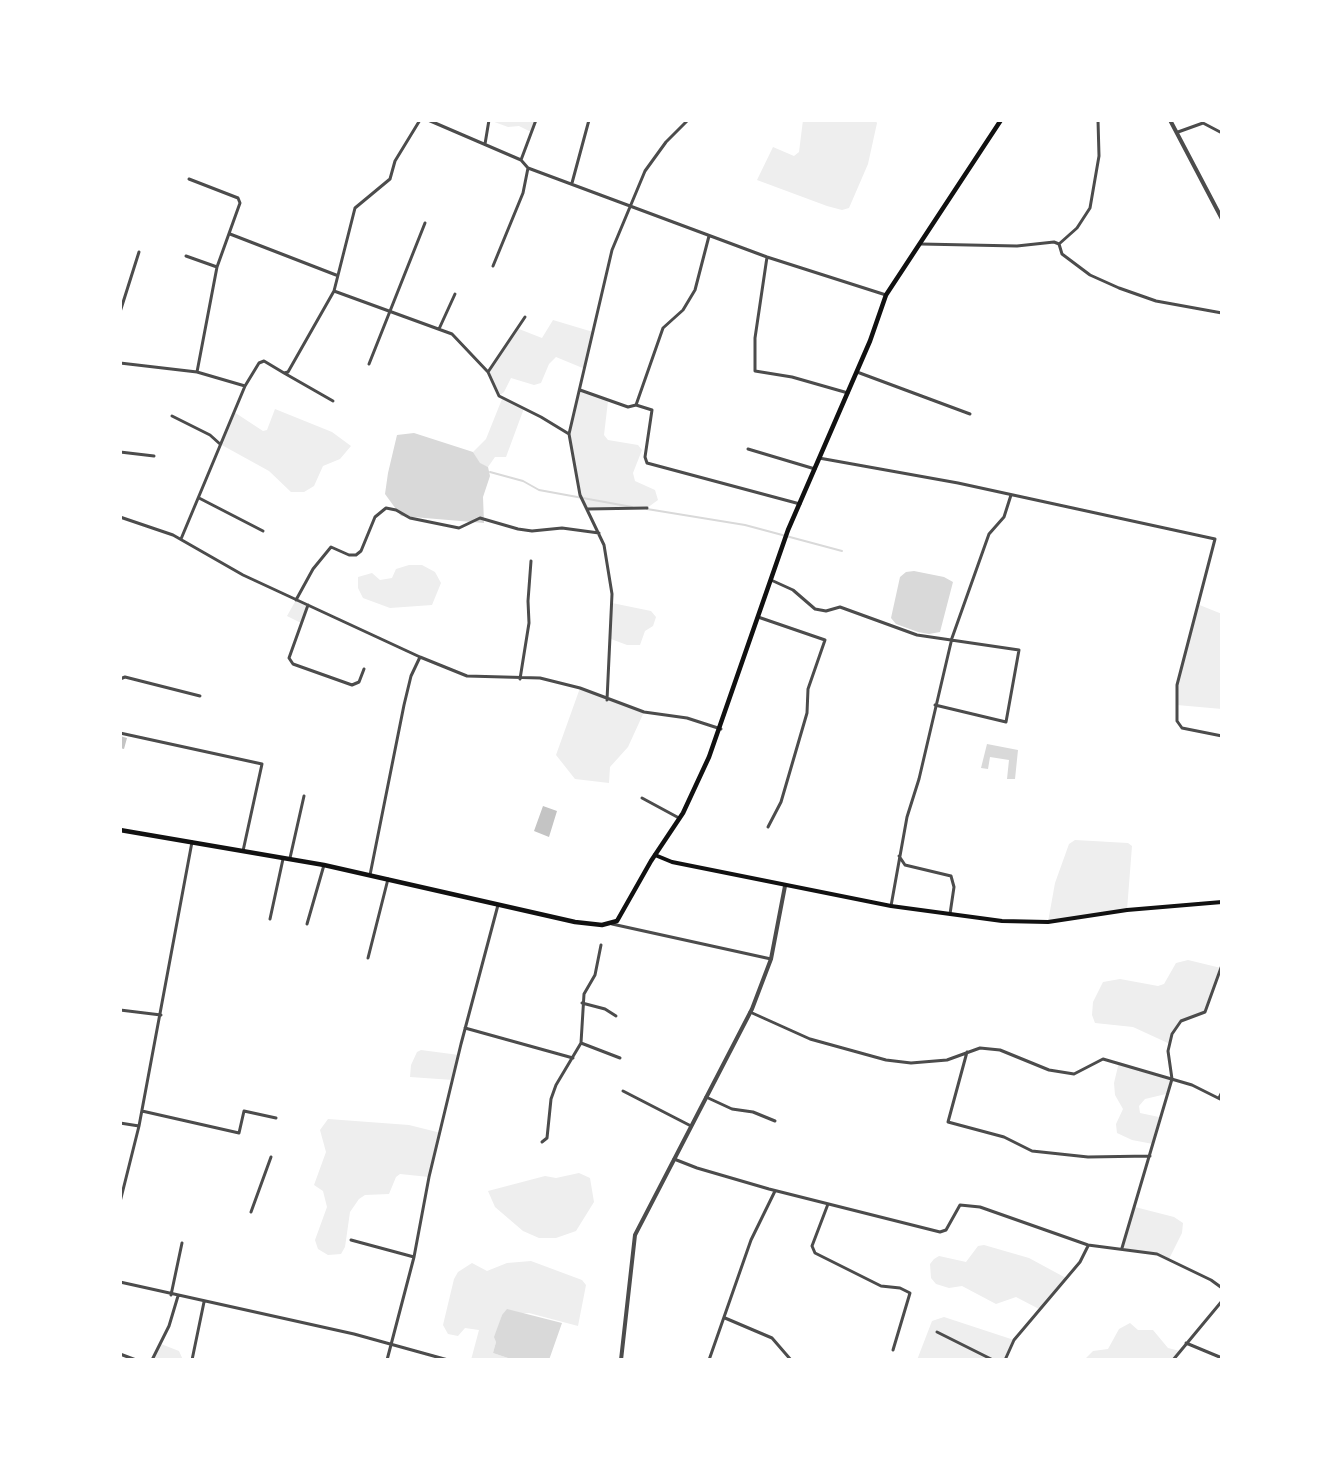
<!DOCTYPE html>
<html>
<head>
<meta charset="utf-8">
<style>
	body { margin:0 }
	#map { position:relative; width:1342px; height:1480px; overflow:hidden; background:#fff; font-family:Barlow,sans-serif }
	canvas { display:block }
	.frame { position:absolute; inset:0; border:122px solid #fff; pointer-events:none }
</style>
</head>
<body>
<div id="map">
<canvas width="1342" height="1480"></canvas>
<div class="frame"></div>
</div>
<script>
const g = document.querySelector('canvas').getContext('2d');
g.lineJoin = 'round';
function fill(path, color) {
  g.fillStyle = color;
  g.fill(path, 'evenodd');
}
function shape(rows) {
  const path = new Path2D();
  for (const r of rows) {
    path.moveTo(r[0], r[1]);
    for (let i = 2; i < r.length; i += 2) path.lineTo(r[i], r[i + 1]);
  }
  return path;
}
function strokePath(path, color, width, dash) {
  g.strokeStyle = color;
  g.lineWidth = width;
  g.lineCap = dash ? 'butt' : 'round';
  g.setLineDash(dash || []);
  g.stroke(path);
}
const green = shape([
	[489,120,536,120,531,132,519,126,508,127],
	[803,120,875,120,877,123,868,164,849,208,842,210,827,206,757,180,773,147,794,156,799,152],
	[553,320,593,332,585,369,556,357,549,364,541,383,534,385,511,378,504,392,499,396,488,372,519,329,542,338],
	[580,390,608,401,604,435,608,440,638,445,642,450,633,473,635,481,655,490,658,500,647,508,587,509,580,495,569,434],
	[502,399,524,408,523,411,506,457,495,457,488,467,480,464,473,452,486,439],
	[275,409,332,432,351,446,340,459,323,466,314,486,304,492,291,492,269,471,220,444,234,412,263,431,267,430],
	[409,565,422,565,435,572,441,583,432,605,390,608,363,598,358,588,358,577,372,573,380,580,392,578,396,569],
	[296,600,308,605,301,623,287,616],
	[612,603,651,611,656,617,653,626,645,631,640,645,627,645,611,639],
	[1197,604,1222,614,1222,709,1177,705,1177,685],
	[580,688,644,712,628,747,610,767,609,783,575,779,556,755],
	[1075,840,1128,843,1132,846,1127,910,1048,922,1055,883,1069,844],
	[1188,960,1221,968,1205,1012,1181,1021,1172,1034,1170,1044,1133,1027,1095,1023,1092,1015,1093,1002,1103,982,1120,979,1158,986,1164,984,1176,963],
	[421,1050,459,1055,453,1080,410,1077,411,1065,417,1052],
	[1119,1062,1172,1079,1166,1094,1145,1099,1139,1106,1140,1113,1159,1117,1153,1144,1132,1140,1117,1133,1116,1124,1123,1109,1115,1095,1114,1083],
	[328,1119,409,1125,441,1133,429,1177,400,1174,396,1177,389,1194,365,1195,359,1199,350,1212,345,1247,341,1254,328,1255,318,1249,315,1240,327,1207,323,1191,314,1185,326,1152,320,1130],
	[579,1173,590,1178,594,1202,576,1231,556,1238,539,1238,523,1231,495,1207,488,1191,545,1176,556,1178],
	[1135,1207,1174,1217,1183,1223,1182,1233,1169,1259,1157,1254,1122,1248],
	[984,1245,1029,1258,1066,1278,1039,1309,1016,1297,996,1304,962,1286,949,1288,936,1284,931,1278,930,1264,934,1259,939,1256,966,1262,978,1246],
	[531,1261,582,1280,586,1285,578,1326,529,1313,502,1315,495,1337,496,1342,493,1353,514,1360,471,1360,479,1330,465,1328,458,1336,448,1334,443,1325,454,1279,458,1272,472,1263,487,1271,507,1263],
	[944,1317,1014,1340,1004,1360,917,1360,932,1321],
	[1130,1323,1138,1330,1153,1330,1168,1348,1180,1351,1173,1360,1084,1360,1093,1351,1108,1349,1119,1329],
	[161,1344,179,1351,183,1360,152,1360]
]);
const water = shape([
	[414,433,473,452,480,463,488,467,490,476,483,497,484,523,401,516,385,494,388,473,397,435],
	[914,571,944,577,953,582,940,632,929,634,918,632,896,624,891,618,900,577,906,572],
	[987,744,1018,750,1015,779,1007,779,1009,760,990,757,988,769,981,768],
	[507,1309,562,1323,549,1360,514,1360,493,1353,496,1342,494,1337,502,1315]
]);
const stream = shape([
	[490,472,523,481,539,490,632,507],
	[647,509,745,525,842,551]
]);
const building = shape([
	[120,736,127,738,124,749,120,748],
	[543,806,557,811,549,837,534,831]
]);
const minor = shape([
	[428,120,521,160,528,168,767,257,886,295],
	[1178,132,1203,123,1222,133],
	[485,144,489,120],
	[521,160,536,120],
	[189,179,238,198,240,203,217,267,197,372],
	[572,183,589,120],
	[230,234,336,275],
	[921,244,1017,246,1054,242,1059,244,1062,254,1090,275,1119,288,1156,301,1222,313],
	[1059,244,1077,228,1090,208,1099,156,1098,120],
	[186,256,217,267],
	[767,257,755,338,755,371,792,377,848,393],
	[493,266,523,193,528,168],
	[334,291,452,334,488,372,499,396,541,417,569,434,580,495,604,545,612,594,607,700],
	[120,312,139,252],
	[439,329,455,294],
	[120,363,197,372,245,386],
	[369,364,425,223],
	[488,372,525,317],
	[857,372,970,414],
	[284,373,333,401],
	[580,390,628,407,636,405,663,328,683,310,695,290,709,236],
	[636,405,652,410,645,457,647,463,800,504],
	[172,416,210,435,220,444],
	[569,434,612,250,645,171,666,142,688,120],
	[748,449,815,469],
	[120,452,154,456],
	[819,458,958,483,1215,539,1177,685,1177,721,1182,728,1222,736],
	[199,498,263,531],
	[587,509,647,508],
	[120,517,173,535,243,575,420,657,467,676,540,678,580,688,644,712,687,718,721,729],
	[181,539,245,386,259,363,264,361,284,373,288,372,334,291,355,208,390,179,395,161,420,120],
	[771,580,793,590,815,609,826,611,840,607,917,635,1019,650,1006,722,935,705],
	[296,600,313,569,331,547,349,555,356,555,361,551,375,517,386,508,396,510,410,518,459,528,480,518,518,529,532,531,562,528,599,533],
	[308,605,289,658,293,664,352,685,359,682,364,669],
	[758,617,825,640,808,689,807,713,781,802,768,827],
	[120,679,125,677,200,696],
	[520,679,529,623,528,601,531,561],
	[120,733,262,764,243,851],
	[642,798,679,818],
	[899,856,905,865,951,876,954,887,950,914],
	[290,858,304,796],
	[370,875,404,705,411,676,420,657],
	[891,906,907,817,919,779,952,638,989,534,1004,517,1011,495],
	[270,919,283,859],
	[307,924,324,865],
	[612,924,771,959],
	[368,958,388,879],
	[582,1003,605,1009,616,1016],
	[120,1010,161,1015],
	[750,1012,810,1039,886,1060,911,1063,947,1060,980,1048,1000,1050,1049,1070,1074,1074,1103,1059,1192,1085,1222,1100],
	[465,1028,573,1058],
	[581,1043,620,1058],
	[967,1052,948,1122,1004,1137,1032,1151,1088,1157,1150,1156],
	[623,1091,691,1126],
	[706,1097,732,1109,753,1112,775,1121],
	[1219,1098,1222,1092],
	[142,1111,239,1133,244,1111,276,1118],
	[120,1123,139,1126],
	[542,1142,547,1138,551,1099,556,1085,581,1043,584,994,595,975,601,945],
	[674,1159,697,1168,769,1189,940,1232,946,1230,960,1205,980,1207,1088,1245,1157,1254,1211,1280,1222,1288],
	[120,1202,139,1126,192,842],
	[828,1204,812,1246,815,1253,881,1286,900,1288,910,1293,893,1350],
	[251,1212,271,1157],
	[351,1240,414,1257],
	[1122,1248,1172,1079,1168,1051,1172,1034,1181,1021,1205,1012,1222,965],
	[120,1282,354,1334,448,1360],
	[171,1295,182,1243],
	[725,1318,772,1338,791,1360],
	[937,1332,993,1360],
	[1186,1343,1222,1358],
	[120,1354,136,1360],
	[152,1360,169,1326,178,1296],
	[192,1360,204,1302],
	[387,1360,414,1257,429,1177,461,1044,498,905],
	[709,1360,751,1240,775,1191],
	[1005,1360,1014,1340,1080,1262,1088,1246],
	[1173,1360,1222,1301]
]);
const tertiary = shape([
	[1170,120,1222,219],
	[621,1360,635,1235,752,1009,771,959,785,886]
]);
const secondary = shape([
	[655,855,672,862,891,906,1002,921,1048,922,1127,910,1222,902]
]);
const primary = shape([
	[120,830,324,865,575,922,602,925,617,921,651,861,683,813,709,757,788,530,870,341,886,295,1001,120]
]);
fill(green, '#eee');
fill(water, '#d9d9d9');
strokePath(stream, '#d9d9d9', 2);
fill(building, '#c4c4c4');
strokePath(minor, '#4c4c4c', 3);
strokePath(tertiary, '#4c4c4c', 4);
strokePath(secondary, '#111', 4);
strokePath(primary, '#111', 4.5);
</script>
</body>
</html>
